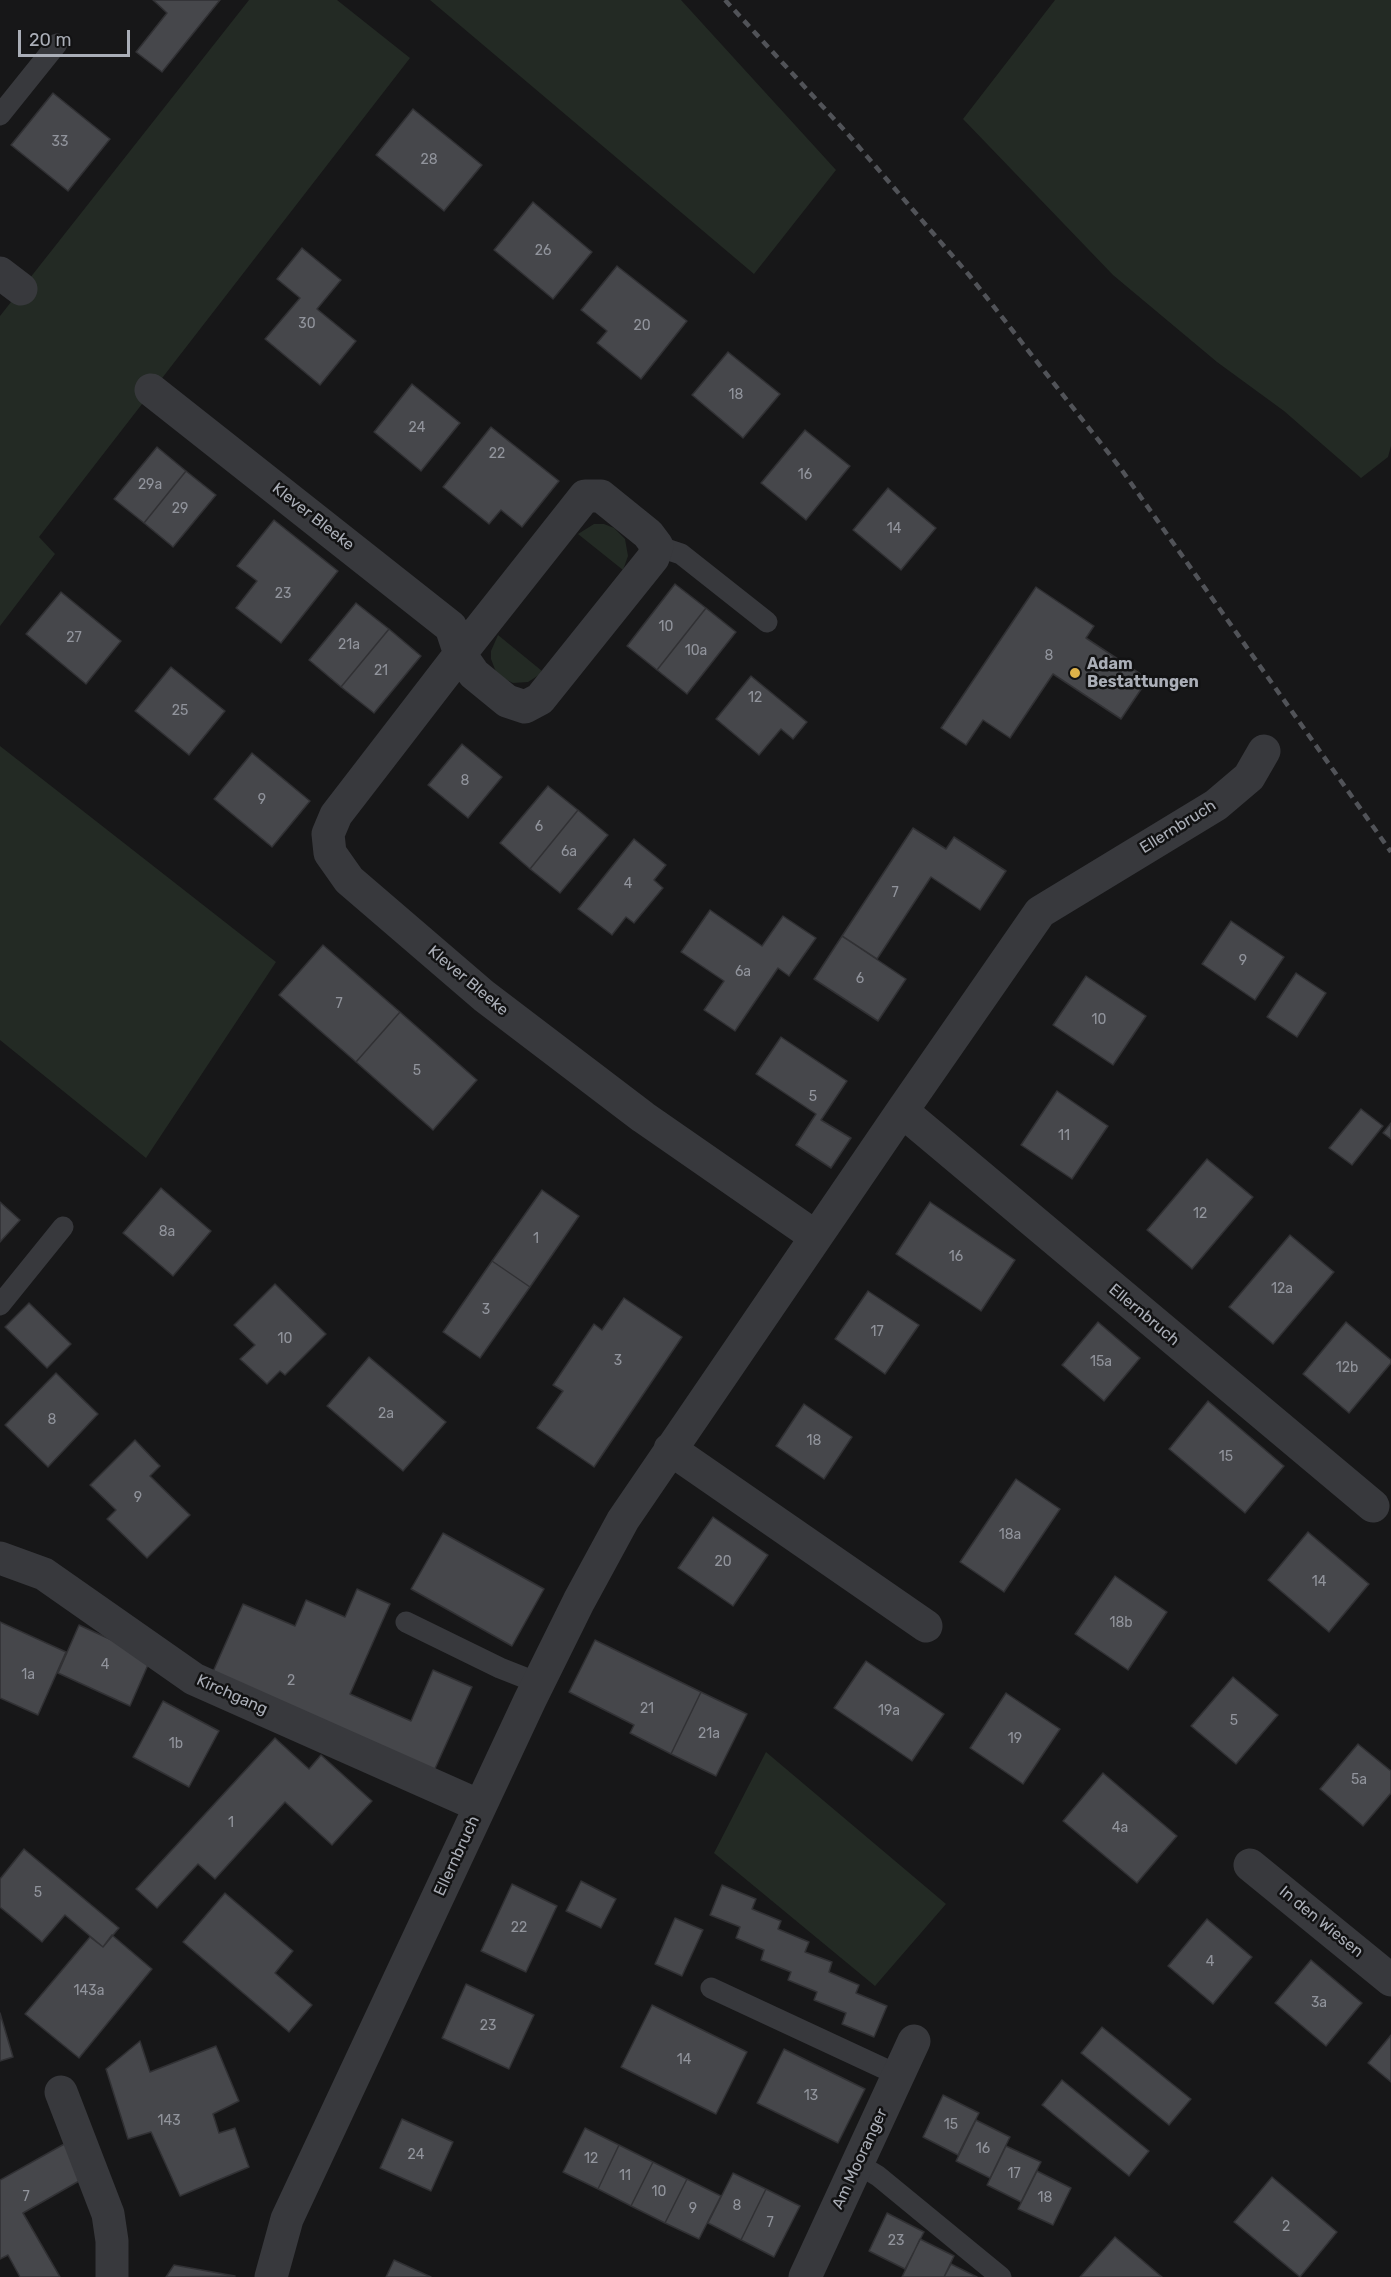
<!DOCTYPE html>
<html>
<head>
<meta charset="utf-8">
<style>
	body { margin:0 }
	#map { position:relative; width:1391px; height:2277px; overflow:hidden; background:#171718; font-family:Rubik,sans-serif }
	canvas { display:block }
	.scale { position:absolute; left:18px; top:30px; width:112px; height:27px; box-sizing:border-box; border:3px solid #aaaeb7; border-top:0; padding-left:8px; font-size:18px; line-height:21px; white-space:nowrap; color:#aaaeb7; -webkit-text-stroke:4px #121213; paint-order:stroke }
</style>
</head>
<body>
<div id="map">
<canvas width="1391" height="2277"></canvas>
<div class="scale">20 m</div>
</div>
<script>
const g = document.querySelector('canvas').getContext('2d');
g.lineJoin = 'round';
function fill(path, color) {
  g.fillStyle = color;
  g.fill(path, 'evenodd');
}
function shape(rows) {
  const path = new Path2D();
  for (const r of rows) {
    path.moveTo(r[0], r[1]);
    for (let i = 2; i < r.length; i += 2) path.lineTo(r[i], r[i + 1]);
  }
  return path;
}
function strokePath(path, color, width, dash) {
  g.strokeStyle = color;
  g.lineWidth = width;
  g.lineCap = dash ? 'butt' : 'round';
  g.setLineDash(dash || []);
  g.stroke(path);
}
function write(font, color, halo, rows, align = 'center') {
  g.font = font + ' Rubik,sans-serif';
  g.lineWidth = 5;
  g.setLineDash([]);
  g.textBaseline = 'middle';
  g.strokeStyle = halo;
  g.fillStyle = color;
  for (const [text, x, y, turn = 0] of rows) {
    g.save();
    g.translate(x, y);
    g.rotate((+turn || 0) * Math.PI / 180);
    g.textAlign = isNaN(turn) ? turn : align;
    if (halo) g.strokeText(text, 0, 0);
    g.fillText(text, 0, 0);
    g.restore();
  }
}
const green = shape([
	[249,0,337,0,410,58,39,537,55,554,0,626,0,316],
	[430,0,681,0,836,170,754,274],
	[1055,0,1391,0,1391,446,1388,457,1361,478,1284,411,1217,362,1113,275,963,119],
	[594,524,604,524,614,528,625,539,628,556,623,570,578,534],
	[498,635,542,671,539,675,528,682,513,683,503,678,496,672,491,659,491,651],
	[0,746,276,962,146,1158,0,1040],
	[766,1752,946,1904,875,1986,714,1853]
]);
const building = shape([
	[220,0,162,72,136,52,167,13,153,0,220,0],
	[53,93,110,139,68,191,11,145,53,93],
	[413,109,482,165,444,211,376,155,413,109],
	[533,202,592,252,553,299,494,250,533,202],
	[302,248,341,280,317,309,356,341,320,385,265,339,300,298,277,279,302,248],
	[617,266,687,321,641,379,597,343,607,331,581,310,617,266],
	[728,352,780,394,743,438,692,395,728,352],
	[412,384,460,423,421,471,374,432,412,384],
	[491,427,559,481,522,527,501,510,489,524,443,487,491,427],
	[805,430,850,466,806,520,761,483,805,430],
	[157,447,186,471,144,523,114,499,157,447],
	[186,471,216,495,173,547,144,523,186,471],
	[888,488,936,528,901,570,853,530,888,488],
	[274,520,338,571,281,643,236,608,257,581,237,566,274,520],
	[675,584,706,608,657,670,627,646,675,584],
	[1036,587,1094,626,1086,638,1148,679,1121,719,1053,674,1010,738,983,720,966,745,941,728,1036,587],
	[61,592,121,641,86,684,26,634,61,592],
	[356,603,389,629,341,687,309,660,356,603],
	[706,608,736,632,687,694,657,670,706,608],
	[389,629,421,656,374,713,341,687,389,629],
	[171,667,225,711,189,755,135,711,171,667],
	[751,676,807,722,793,739,781,729,759,755,716,719,751,676],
	[462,744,502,777,468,818,428,785,462,744],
	[252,753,310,801,272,847,214,799,252,753],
	[548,786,578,810,530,869,500,843,548,786],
	[578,810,608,835,560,893,530,869,578,810],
	[913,828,946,849,954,837,1006,871,980,910,931,877,877,959,842,936,913,828],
	[634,839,666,865,654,880,663,888,634,923,626,917,612,935,578,909,634,839],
	[710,910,762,946,783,916,816,938,789,976,778,968,735,1031,704,1010,724,981,681,952,710,910],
	[1231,921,1284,957,1255,1000,1202,964,1231,921],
	[842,936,906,979,878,1021,814,979,842,936],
	[323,945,400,1012,356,1062,279,995,323,945],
	[1296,973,1326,993,1297,1037,1267,1017,1296,973],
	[1086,976,1146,1016,1113,1065,1053,1025,1086,976],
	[400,1012,477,1080,433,1130,356,1062,400,1012],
	[781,1037,847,1081,821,1120,851,1138,831,1168,796,1145,816,1114,756,1074,781,1037],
	[1057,1091,1108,1126,1072,1179,1021,1145,1057,1091],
	[1361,1109,1383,1126,1352,1165,1329,1148,1361,1109],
	[1391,1123,1391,1139,1383,1133,1391,1123],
	[1207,1159,1253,1197,1192,1269,1147,1230,1207,1159],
	[161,1188,211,1231,173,1276,123,1233,161,1188],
	[542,1190,579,1216,530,1287,492,1261,542,1190],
	[0,1202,20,1220,0,1242,0,1202],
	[930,1202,1015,1260,981,1311,896,1254,930,1202],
	[1290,1235,1334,1272,1273,1344,1229,1307,1290,1235],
	[492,1261,530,1287,480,1358,443,1332,492,1261],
	[275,1284,326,1334,285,1375,280,1371,267,1384,240,1359,255,1345,234,1325,275,1284],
	[868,1291,919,1325,885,1374,835,1339,868,1291],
	[624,1298,682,1337,594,1467,537,1428,563,1391,553,1385,594,1324,602,1330,624,1298],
	[29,1303,71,1344,47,1368,5,1327,29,1303],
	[1098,1322,1140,1358,1104,1401,1062,1365,1098,1322],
	[1346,1322,1391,1360,1391,1363,1349,1413,1303,1374,1346,1322],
	[369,1357,446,1422,403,1471,327,1406,369,1357],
	[56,1373,98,1414,48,1467,5,1425,56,1373],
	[1208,1401,1284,1466,1245,1513,1169,1449,1208,1401],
	[804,1404,852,1437,824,1479,776,1446,804,1404],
	[135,1440,160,1466,150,1476,190,1515,147,1558,107,1519,116,1510,90,1485,135,1440],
	[1016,1479,1060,1509,1004,1592,960,1562,1016,1479],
	[713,1517,768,1555,733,1606,678,1568,713,1517],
	[1308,1532,1369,1584,1329,1632,1268,1580,1308,1532],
	[443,1533,544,1589,512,1646,411,1589,443,1533],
	[1115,1576,1167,1612,1128,1670,1075,1634,1115,1576],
	[357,1589,390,1604,350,1694,411,1721,433,1670,472,1687,433,1773,212,1674,243,1604,295,1626,306,1600,345,1617,357,1589],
	[0,1622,66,1652,38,1715,0,1698,0,1622],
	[79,1625,151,1658,130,1706,58,1673,79,1625],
	[595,1640,701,1692,671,1754,630,1733,634,1725,569,1692,595,1640],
	[866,1661,944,1714,912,1761,834,1708,866,1661],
	[1233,1677,1278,1715,1236,1764,1191,1726,1233,1677],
	[701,1692,747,1714,716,1776,671,1754,701,1692],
	[1006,1693,1060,1729,1023,1784,970,1748,1006,1693],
	[163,1701,219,1731,189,1787,133,1757,163,1701],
	[275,1738,309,1769,321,1755,372,1801,332,1845,285,1802,215,1879,198,1864,157,1908,136,1889,275,1738],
	[1358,1744,1391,1771,1391,1793,1363,1826,1320,1789,1358,1744],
	[1103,1773,1177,1836,1137,1883,1063,1821,1103,1773],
	[24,1849,119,1928,103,1947,65,1915,42,1942,0,1907,0,1879,24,1849],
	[581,1881,616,1899,601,1928,566,1911,581,1881],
	[512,1884,557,1906,526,1972,481,1951,512,1884],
	[722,1885,756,1899,752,1909,781,1921,778,1929,809,1942,805,1952,832,1962,829,1972,859,1985,856,1993,887,2006,874,2037,842,2024,846,2013,814,2000,817,1992,788,1980,791,1972,761,1960,764,1950,736,1938,740,1927,710,1915,722,1885],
	[225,1893,293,1951,275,1973,312,2005,289,2032,183,1942,225,1893],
	[675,1918,703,1930,682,1976,655,1964,675,1918],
	[1207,1919,1252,1957,1213,2004,1168,1966,1207,1919],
	[112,1935,152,1969,79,2058,25,2014,90,1937,103,1947,112,1935],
	[1311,1960,1362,2003,1326,2046,1275,2003,1311,1960],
	[466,1984,534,2015,509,2069,442,2038,466,1984],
	[652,2005,747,2052,716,2114,621,2067,652,2005],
	[0,2013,13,2057,0,2061,0,2013],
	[1102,2027,1191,2099,1169,2125,1081,2053,1102,2027],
	[1391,2035,1391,2082,1368,2063,1391,2035],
	[140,2041,150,2072,216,2046,239,2101,213,2114,219,2133,235,2128,249,2167,180,2196,151,2132,128,2139,106,2069,140,2041],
	[784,2049,865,2089,838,2143,757,2103,784,2049],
	[1062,2080,1149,2151,1129,2176,1042,2105,1062,2080],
	[943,2095,979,2113,958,2155,923,2137,943,2095],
	[402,2119,453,2142,431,2191,380,2168,402,2119],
	[976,2120,1010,2137,990,2178,956,2161,976,2120],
	[585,2128,619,2145,598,2189,563,2172,585,2128],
	[66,2143,86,2177,23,2213,60,2277,20,2277,8,2255,0,2259,0,2180,66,2143],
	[619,2145,653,2162,631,2206,598,2189,619,2145],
	[1006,2146,1041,2162,1021,2202,987,2185,1006,2146],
	[653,2162,687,2179,665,2223,631,2206,653,2162],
	[1037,2171,1071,2188,1053,2225,1018,2209,1037,2171],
	[733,2173,766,2189,741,2240,708,2223,733,2173],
	[1272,2177,1337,2232,1300,2277,1234,2222,1272,2177],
	[687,2179,721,2196,699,2239,665,2223,687,2179],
	[766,2189,800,2206,774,2257,741,2240,766,2189],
	[887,2213,924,2232,905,2269,869,2251,887,2213],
	[1115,2237,1162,2277,1080,2277,1115,2237],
	[920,2239,954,2256,944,2277,902,2277,920,2239],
	[394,2260,431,2277,386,2277,394,2260],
	[951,2264,977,2277,944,2277,951,2264],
	[174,2265,235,2276,166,2277,174,2265]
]);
const lane = shape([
	[0,115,57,44],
	[657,546,681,554,767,622],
	[0,1305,63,1227],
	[406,1622,500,1668,538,1683],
	[711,1988,898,2075],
	[858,2164,878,2176,1001,2277]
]);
const street = shape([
	[0,273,21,289],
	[151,390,451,627,460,654,474,674,507,701,525,707,540,699,653,558,657,546,648,534,601,496,585,496,460,654,336,815,328,834,330,853,349,880,484,996,643,1117,816,1237],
	[902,1111,1373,1506],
	[670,1449,926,1626],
	[0,1558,44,1574,194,1679,480,1806],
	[1250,1865,1391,1980],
	[61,2092,108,2214,112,2241,112,2277],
	[271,2277,287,2219,530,1700,579,1601,623,1520,902,1111,1040,912,1216,805,1249,777,1264,751],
	[805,2277,914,2041]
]);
const rail = shape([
	[725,0,846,132,969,275,1121,469,1391,852]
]);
const markers = [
	[1075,673,6,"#deb249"]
];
const numberNames = [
	["33",60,142],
	["28",429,160],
	["26",543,251],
	["30",307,324],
	["20",642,326],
	["18",736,395],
	["24",417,428],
	["22",497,454],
	["16",805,475],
	["29a",150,485],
	["29",180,509],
	["14",894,529],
	["23",283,594],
	["10",666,627],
	["27",74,638],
	["21a",349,645],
	["10a",696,651],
	["8",1049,656],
	["21",381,671],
	["12",755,698],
	["25",180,711],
	["8",465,781],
	["9",262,800],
	["6",539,827],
	["6a",569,852],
	["4",628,884],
	["7",895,893],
	["9",1243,961],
	["6a",743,972],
	["6",860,979],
	["7",339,1004],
	["10",1099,1020],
	["5",417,1071],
	["5",813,1097],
	["11",1064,1136],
	["12",1200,1214],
	["8a",167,1232],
	["1",536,1239],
	["16",956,1257],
	["12a",1282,1289],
	["3",486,1310],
	["17",877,1332],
	["10",285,1339],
	["3",618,1361],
	["15a",1101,1362],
	["12b",1347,1368],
	["2a",386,1414],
	["8",52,1420],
	["18",814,1441],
	["15",1226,1457],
	["9",138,1498],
	["18a",1010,1535],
	["20",723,1562],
	["14",1319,1582],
	["18b",1121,1623],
	["4",105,1665],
	["1a",28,1675],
	["2",291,1681],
	["21",647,1709],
	["19a",889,1711],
	["5",1234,1721],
	["21a",709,1734],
	["19",1015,1739],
	["1b",176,1744],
	["5a",1359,1780],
	["1",231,1823],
	["4a",1120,1828],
	["5",38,1893],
	["22",519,1928],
	["4",1210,1962],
	["143a",89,1991],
	["3a",1319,2003],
	["23",488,2026],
	["14",684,2060],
	["13",811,2096],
	["143",169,2121],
	["15",951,2125],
	["16",983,2149],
	["24",416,2155],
	["12",591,2159],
	["17",1014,2174],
	["11",625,2176],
	["10",659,2192],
	["7",26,2197],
	["18",1045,2198],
	["8",737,2206],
	["9",693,2209],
	["7",770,2223],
	["2",1286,2227],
	["23",896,2241]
];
const streetNames = [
	["Klever Bleeke",313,517,38],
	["Ellernbruch",1178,827,-32],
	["Klever Bleeke",468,981,40],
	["Ellernbruch",1144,1315,40],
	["Kirchgang",232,1695,24],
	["Ellernbruch",457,1856,-65],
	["In den Wiesen",1321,1922,39],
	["Am Mooranger",860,2159,-65]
];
const poiNames = [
	["Adam",1087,664],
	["Bestattungen",1087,682]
];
fill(green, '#232a24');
fill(building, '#46474b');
strokePath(building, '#313134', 1.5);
strokePath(lane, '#38393d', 21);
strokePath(street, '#38393d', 33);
strokePath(rail, '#515358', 4.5, [8, 6]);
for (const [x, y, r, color] of markers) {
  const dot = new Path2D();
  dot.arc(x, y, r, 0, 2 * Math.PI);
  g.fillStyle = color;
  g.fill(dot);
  strokePath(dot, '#121213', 2);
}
write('14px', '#91949c', null, numberNames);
write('16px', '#aaaeb7', '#121213', streetNames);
write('bold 16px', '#aaaeb7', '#121213', poiNames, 'left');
</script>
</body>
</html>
